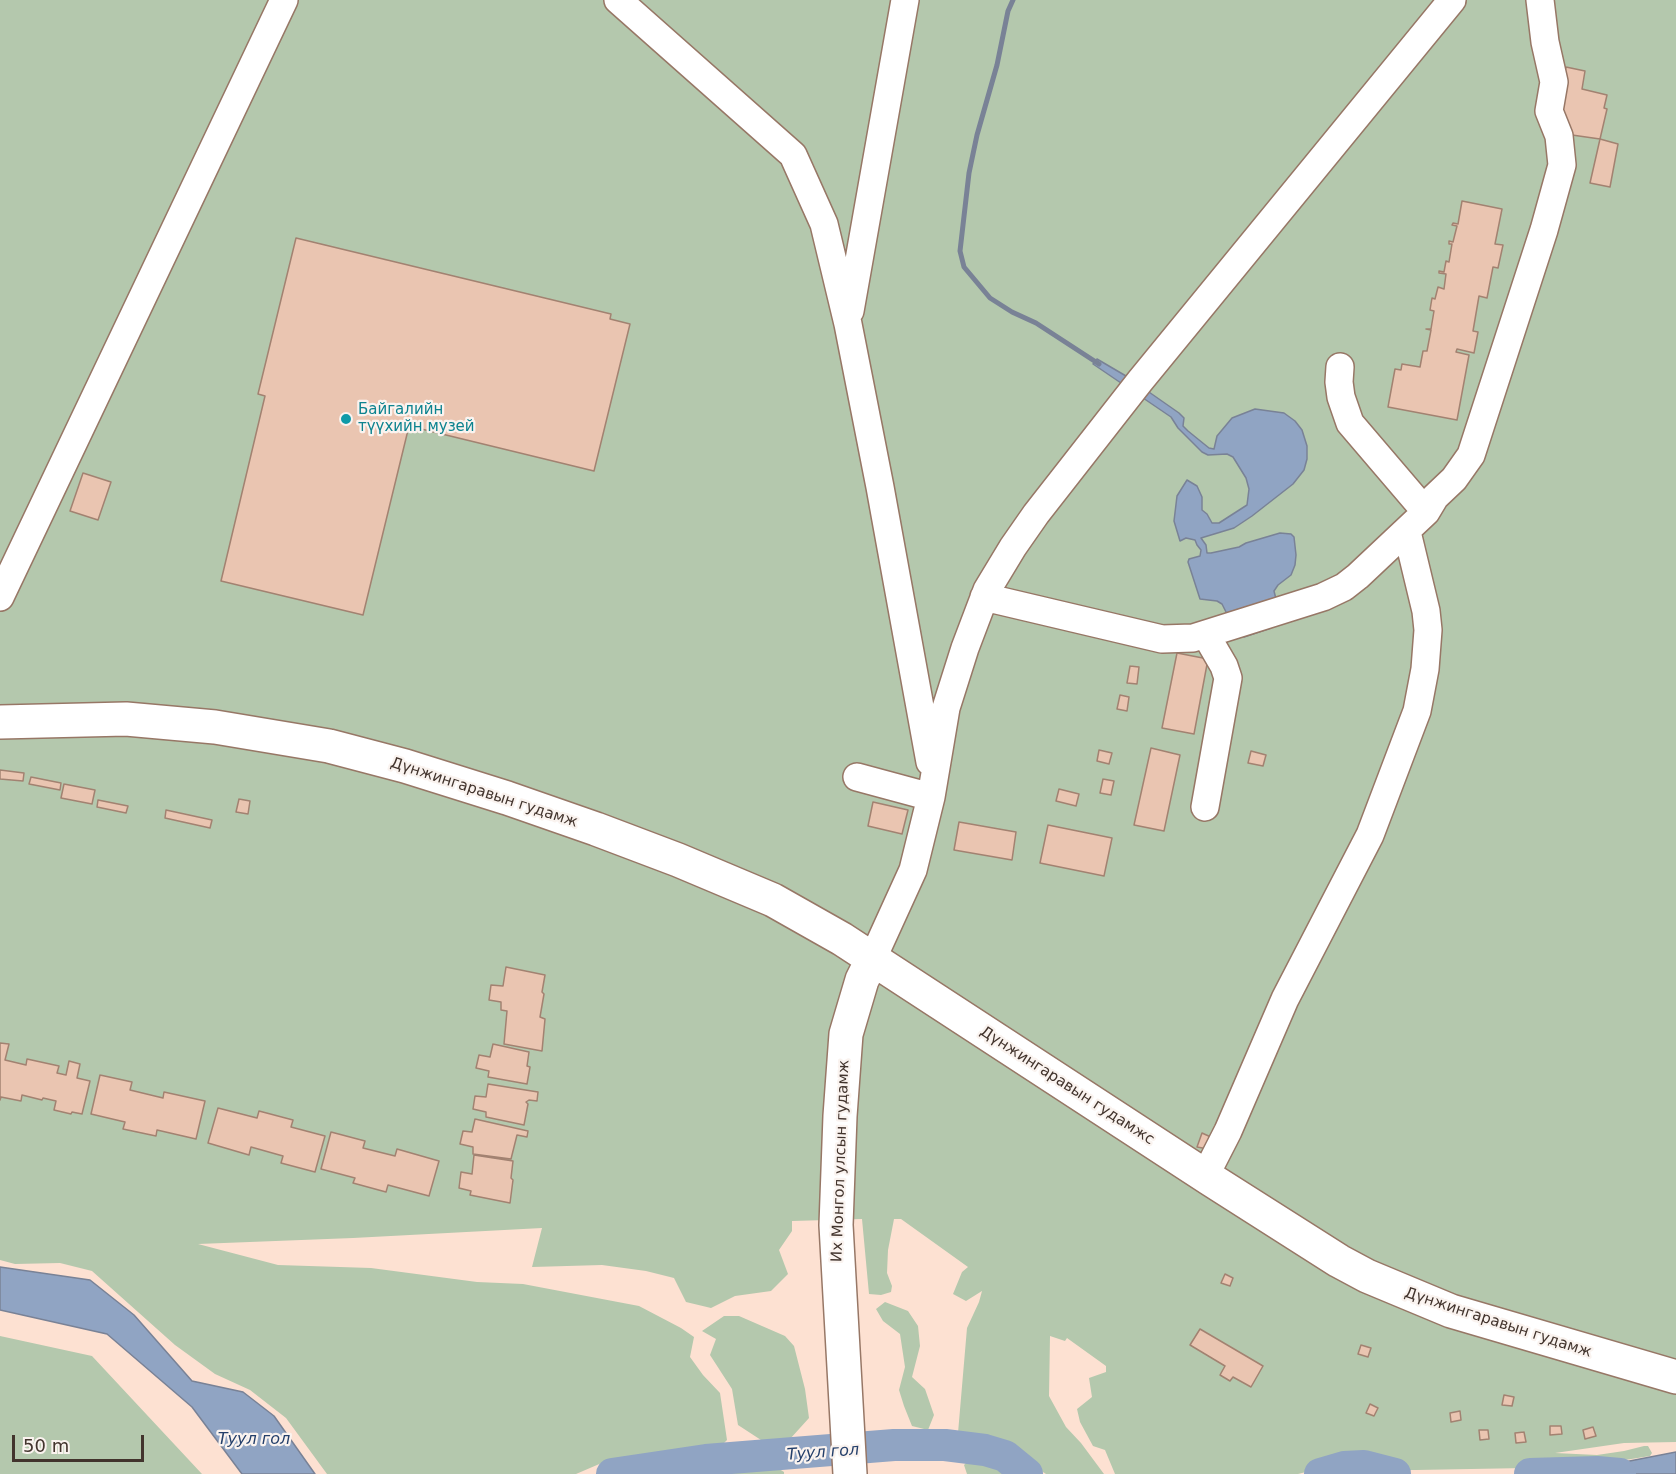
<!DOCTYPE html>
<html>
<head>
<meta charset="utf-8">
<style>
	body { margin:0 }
	#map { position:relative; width:1676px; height:1474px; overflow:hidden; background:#fde1d2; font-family:"DejaVu Sans",sans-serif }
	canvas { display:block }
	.scale { position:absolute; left:12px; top:1435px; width:132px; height:27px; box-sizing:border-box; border:3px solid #42342d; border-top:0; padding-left:8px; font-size:18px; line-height:21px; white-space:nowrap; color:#42342d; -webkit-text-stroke:4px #faf3ef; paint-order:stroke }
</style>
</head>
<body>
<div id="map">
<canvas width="1676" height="1474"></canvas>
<div class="scale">50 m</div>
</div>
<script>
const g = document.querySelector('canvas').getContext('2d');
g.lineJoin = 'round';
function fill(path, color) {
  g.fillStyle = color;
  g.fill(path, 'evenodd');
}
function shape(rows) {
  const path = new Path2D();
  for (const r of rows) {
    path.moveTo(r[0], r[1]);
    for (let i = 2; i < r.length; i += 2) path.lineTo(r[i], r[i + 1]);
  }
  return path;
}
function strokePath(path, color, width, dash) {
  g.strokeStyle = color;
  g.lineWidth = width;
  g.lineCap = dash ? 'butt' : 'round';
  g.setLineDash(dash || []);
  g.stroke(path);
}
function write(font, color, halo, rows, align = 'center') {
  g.font = font + ' "DejaVu Sans",sans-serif';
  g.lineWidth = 4.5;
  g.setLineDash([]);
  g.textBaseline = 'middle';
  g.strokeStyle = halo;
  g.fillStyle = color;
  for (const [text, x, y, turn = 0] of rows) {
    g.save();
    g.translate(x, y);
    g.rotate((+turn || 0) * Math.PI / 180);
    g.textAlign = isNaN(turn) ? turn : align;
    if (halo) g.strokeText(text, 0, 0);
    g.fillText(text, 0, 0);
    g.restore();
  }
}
const green = shape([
	[0,0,1676,0,1676,1442,1624,1443,1555,1453,1597,1455,1624,1451,1644,1446,1648,1446,1652,1453,1650,1456,1581,1467,1416,1470,1407,1470,1399,1465,1386,1465,1376,1460,1353,1460,1298,1474,1115,1474,1105,1450,1093,1446,1080,1422,1077,1409,1092,1397,1089,1378,1106,1372,1106,1366,1067,1338,1065,1341,1050,1336,1049,1396,1066,1427,1081,1443,1104,1474,1046,1474,996,1442,958,1433,967,1328,979,1302,982,1291,966,1301,953,1294,962,1272,968,1267,901,1219,894,1219,888,1250,887,1273,892,1286,891,1292,881,1295,869,1294,862,1219,792,1221,792,1231,779,1250,788,1274,771,1291,735,1296,711,1308,686,1302,674,1278,646,1271,602,1265,532,1267,542,1228,353,1238,198,1244,278,1265,371,1268,477,1282,523,1284,639,1306,681,1328,694,1337,690,1357,703,1375,720,1393,727,1440,719,1448,659,1456,611,1459,576,1474,327,1474,286,1418,250,1390,215,1374,175,1345,92,1271,60,1263,15,1264,0,1260],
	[885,1302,908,1311,918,1326,920,1346,912,1377,925,1389,934,1415,928,1430,912,1426,904,1406,899,1390,905,1367,900,1334,883,1321,876,1309],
	[724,1316,739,1316,785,1336,794,1346,805,1389,809,1418,790,1439,770,1441,761,1440,738,1425,732,1389,710,1355,716,1339,702,1331],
	[0,1336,92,1356,202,1474,0,1474],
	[970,1459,993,1463,1009,1474,967,1474,964,1465],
	[723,1461,771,1464,784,1472,784,1474,719,1474,711,1468]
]);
const water = shape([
	[1097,359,1126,376,1179,413,1184,418,1183,426,1188,431,1209,448,1214,449,1217,436,1232,418,1255,409,1284,413,1295,421,1302,430,1307,446,1307,459,1304,470,1293,484,1252,516,1234,528,1201,538,1206,545,1207,553,1211,553,1239,547,1246,543,1280,533,1291,534,1294,537,1296,555,1295,565,1291,575,1278,585,1274,591,1276,599,1265,604,1271,628,1244,637,1237,614,1227,614,1222,604,1217,601,1200,599,1188,562,1189,559,1200,556,1201,550,1197,545,1195,540,1186,538,1180,541,1174,521,1177,496,1187,480,1197,486,1202,497,1202,510,1207,514,1212,523,1219,523,1247,505,1249,489,1246,478,1233,457,1227,454,1208,455,1202,452,1178,428,1171,417,1093,364,1097,359],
	[0,1267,90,1280,134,1315,192,1381,243,1392,274,1416,315,1474,242,1474,192,1407,107,1334,0,1310,0,1267],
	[1676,1452,1676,1474,1609,1474,1604,1466,1676,1452]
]);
const stream = shape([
	[1013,0,1008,11,997,65,977,135,969,173,960,251,964,267,990,298,1012,312,1036,323,1099,364]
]);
const river = shape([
	[612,1474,706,1460,894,1445,945,1445,985,1450,1005,1456,1027,1474],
	[1320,1474,1344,1467,1364,1466,1395,1474],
	[1530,1474,1597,1472,1620,1474]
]);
const building = shape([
	[1566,67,1585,71,1582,89,1607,95,1604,108,1607,109,1600,139,1572,135,1555,111,1566,67],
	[1600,139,1618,144,1610,187,1590,183,1600,139],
	[1462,201,1502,209,1495,244,1503,245,1498,268,1493,267,1487,298,1479,296,1473,331,1478,332,1474,353,1457,349,1456,352,1469,355,1457,420,1388,407,1395,369,1401,370,1402,364,1420,367,1423,351,1427,351,1431,330,1426,329,1431,329,1434,311,1430,310,1432,298,1435,299,1438,287,1444,289,1446,274,1439,273,1439,271,1444,272,1446,261,1449,262,1452,244,1449,244,1449,241,1453,242,1457,226,1452,225,1453,223,1458,224,1462,201],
	[296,238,611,314,610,319,630,324,594,471,409,426,363,615,221,581,265,396,258,394,296,238],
	[83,473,111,482,98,520,70,511,83,473],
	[1177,653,1208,659,1194,734,1162,728,1177,653],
	[1130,666,1139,667,1137,684,1127,683,1130,666],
	[1120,695,1129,697,1127,711,1117,709,1120,695],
	[1151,748,1180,755,1164,831,1134,825,1151,748],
	[1099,750,1112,753,1109,764,1097,761,1099,750],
	[1251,751,1266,755,1263,766,1248,763,1251,751],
	[0,770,24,773,23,781,0,779,0,770],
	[31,777,61,783,60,790,29,784,31,777],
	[1103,779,1114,781,1111,795,1100,793,1103,779],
	[64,784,95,790,92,804,61,798,64,784],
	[1059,789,1079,794,1076,806,1056,801,1059,789],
	[239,799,250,801,248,814,236,812,239,799],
	[98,800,128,806,126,813,97,807,98,800],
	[873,802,908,810,902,834,868,826,873,802],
	[166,810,212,820,210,828,165,818,166,810],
	[959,822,1016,832,1012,860,954,850,959,822],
	[1048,825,1112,838,1104,876,1040,863,1048,825],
	[506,967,545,975,542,992,544,994,540,1017,545,1019,542,1051,504,1044,507,1011,501,1010,501,1002,489,1000,491,985,503,986,506,967],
	[0,1043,9,1044,5,1060,26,1065,27,1059,59,1066,57,1073,66,1075,69,1061,80,1064,77,1078,90,1081,82,1114,72,1112,71,1114,54,1110,56,1101,43,1098,42,1100,22,1095,21,1101,1,1097,0,1100,0,1043],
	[493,1044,529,1052,527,1066,530,1067,527,1084,488,1077,489,1071,476,1068,479,1055,490,1057,493,1044],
	[100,1075,132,1082,130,1090,163,1098,164,1092,205,1101,196,1139,157,1130,156,1136,123,1129,125,1122,91,1114,100,1075],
	[488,1084,538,1092,537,1101,529,1100,526,1102,528,1104,524,1125,486,1117,486,1112,473,1109,475,1096,486,1097,488,1084],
	[218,1108,257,1118,259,1111,293,1120,291,1127,325,1136,315,1172,281,1163,283,1156,251,1147,249,1155,208,1143,218,1108],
	[475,1119,528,1131,527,1137,517,1135,511,1159,473,1154,473,1147,460,1144,463,1131,472,1132,475,1119],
	[331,1132,365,1141,363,1148,395,1156,397,1149,439,1161,429,1196,388,1185,386,1192,353,1183,355,1178,321,1169,331,1132],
	[1202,1133,1213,1138,1208,1149,1197,1147,1202,1133],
	[474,1155,513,1161,511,1178,513,1180,510,1203,470,1195,471,1191,459,1188,461,1172,472,1174,474,1155],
	[1225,1274,1233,1278,1230,1286,1221,1283,1225,1274],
	[1200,1329,1263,1366,1251,1387,1233,1377,1230,1381,1220,1375,1225,1366,1190,1345,1200,1329],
	[1361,1345,1371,1348,1368,1357,1358,1354,1361,1345],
	[1504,1395,1514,1397,1512,1406,1502,1405,1504,1395],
	[1370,1404,1378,1408,1374,1416,1366,1413,1370,1404],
	[1460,1411,1461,1420,1451,1422,1450,1413,1460,1411],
	[1550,1426,1561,1426,1562,1434,1550,1435,1550,1426],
	[1593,1427,1596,1436,1585,1439,1583,1430,1593,1427],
	[1479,1430,1488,1430,1489,1439,1480,1440,1479,1430],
	[1524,1432,1526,1442,1516,1443,1515,1433,1524,1432]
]);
const minor = shape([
	[618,0,793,155,824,224,848,324,880,487,930,762],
	[850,311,905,0],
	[1340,367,1339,382,1341,397,1350,423,1426,512],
	[0,597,284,0],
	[984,597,1162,639,1193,638,1323,597,1344,587,1358,576,1426,512,1435,497,1454,479,1471,455,1544,230,1562,165,1559,136,1549,111,1554,82,1545,42,1540,0],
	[857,777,931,797],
	[1205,807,1228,678,1224,666,1206,635],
	[872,960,913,870,931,797,946,708,965,648,987,590,1013,547,1036,514,1140,381,1452,0],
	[1205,1176,1228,1131,1285,999,1370,835,1417,711,1425,669,1428,630,1426,611,1407,532]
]);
const major = shape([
	[0,722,126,719,215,727,329,746,405,766,507,798,596,829,678,860,773,900,842,939,1210,1179,1339,1261,1367,1276,1451,1311,1676,1377],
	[850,1474,836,1225,840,1116,846,1034,862,980,872,960]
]);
const markers = [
	[346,419,6,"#0f9aa8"]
];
const cultureNames = [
	["Байгалийн",358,410],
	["түүхийн музей",358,427]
];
const streetNames = [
	["Дүнжингаравын гудамж",484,793,18],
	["Дүнжингаравын гудамжс",1067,1086,33],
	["Их Монгол улсын гудамж",841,1161,-88],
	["Дүнжингаравын гудамж",1498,1323,18]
];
const waterNames = [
	["Туул гол",254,1440],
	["Туул гол",823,1453,-4]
];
fill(green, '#b4c8ad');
fill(water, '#90a4c3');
strokePath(water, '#798296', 1.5);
strokePath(stream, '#798296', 5);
strokePath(river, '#90a4c3', 32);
fill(building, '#eac5b1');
strokePath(building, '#a28271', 1.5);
strokePath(minor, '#977766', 30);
strokePath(major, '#977766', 36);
strokePath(minor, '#fff', 27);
strokePath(major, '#fff', 33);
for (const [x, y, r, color] of markers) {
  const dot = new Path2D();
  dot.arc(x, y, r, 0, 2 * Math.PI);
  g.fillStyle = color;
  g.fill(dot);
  strokePath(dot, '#faf3ef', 2);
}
write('15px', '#0d838f', '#faf3ef', cultureNames, 'left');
write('15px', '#42342d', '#faf3ef', streetNames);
write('italic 16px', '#243f6a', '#faf3ef', waterNames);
</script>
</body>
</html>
